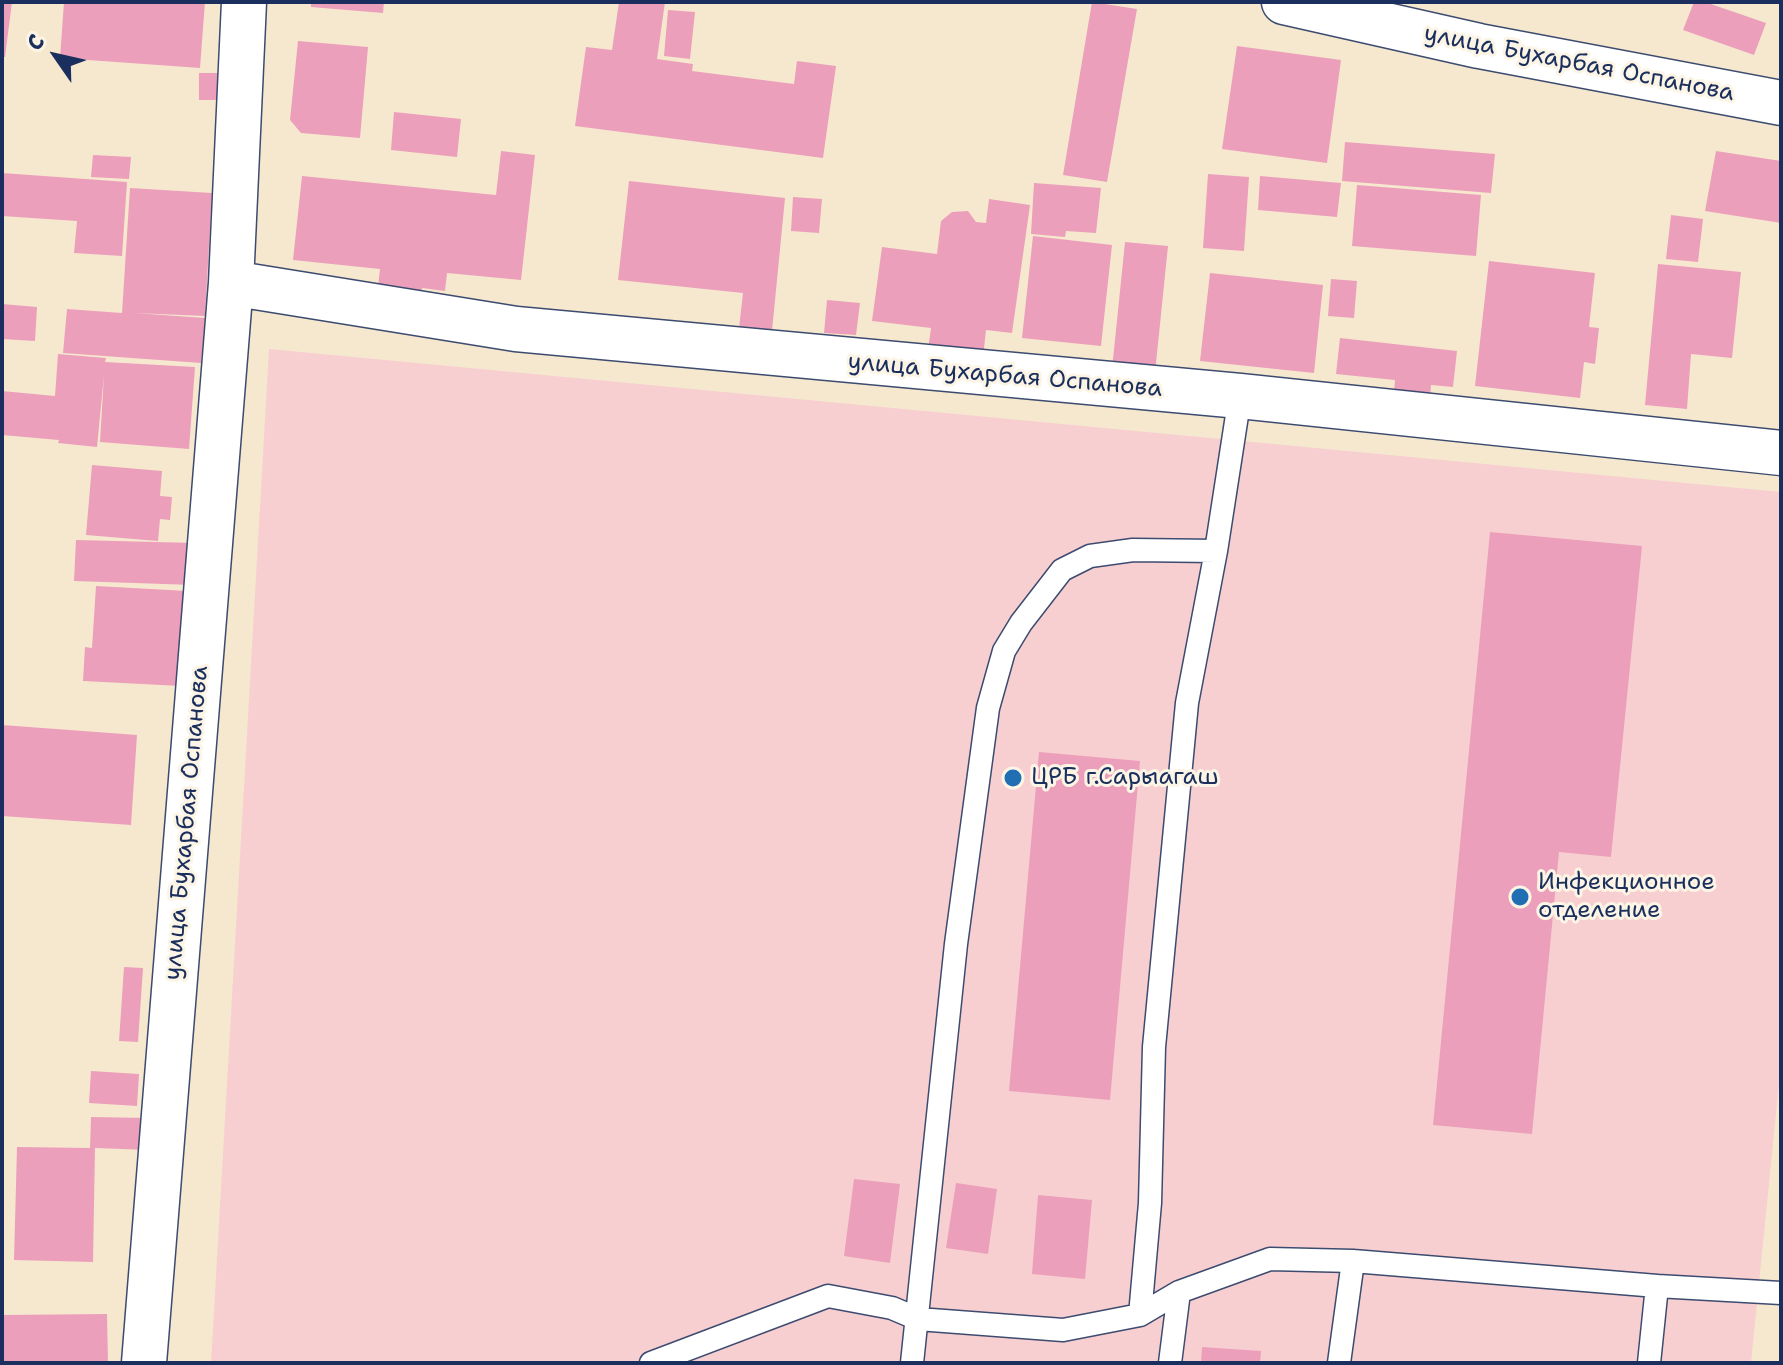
<!DOCTYPE html>
<html>
<head>
<meta charset="utf-8">
<style>
	body { margin:0 }
	#map { position:relative; width:1783px; height:1365px; overflow:hidden; background:#f6e8cf; font-family:"Shantell Sans",sans-serif }
	canvas { display:block }
	.frame { position:absolute; inset:0; border:4px solid #1b2f5e; pointer-events:none }
	.north { position:absolute; left:16px; top:16px; width:80px; height:80px; -webkit-text-stroke:6px #fcf5e5; paint-order:stroke; rotate:304deg; font-size:22px; font-weight:700; line-height:32px; text-align:center; color:#1b2f5e }
	.north::after { content:''; display:block; margin:auto; width:28px; height:36px; background:#1b2f5e; clip-path:polygon(50% 0,100% 100%,50% 72%,0 100%) }
</style>
</head>
<body>
<div id="map">
<canvas width="1783" height="1365"></canvas>
<div class="frame"></div>
<div class="north">С</div>
</div>
<script>
const g = document.querySelector('canvas').getContext('2d');
g.lineJoin = 'round';
function fill(path, color) {
  g.fillStyle = color;
  g.fill(path, 'evenodd');
}
function shape(rows) {
  const path = new Path2D();
  for (const r of rows) {
    path.moveTo(r[0], r[1]);
    for (let i = 2; i < r.length; i += 2) path.lineTo(r[i], r[i + 1]);
  }
  return path;
}
function strokePath(path, color, width, dash) {
  g.strokeStyle = color;
  g.lineWidth = width;
  g.lineCap = dash ? 'butt' : 'round';
  g.setLineDash(dash || []);
  g.stroke(path);
}
function write(font, color, halo, rows, align = 'center') {
  g.font = font + ' "Shantell Sans",sans-serif';
  g.lineWidth = 6;
  g.setLineDash([]);
  g.textBaseline = 'middle';
  g.strokeStyle = halo;
  g.fillStyle = color;
  for (const [text, x, y, turn = 0] of rows) {
    g.save();
    g.translate(x, y);
    g.rotate((+turn || 0) * Math.PI / 180);
    g.textAlign = isNaN(turn) ? turn : align;
    if (halo) g.strokeText(text, 0, 0);
    g.fillText(text, 0, 0);
    g.restore();
  }
}
const built = shape([
	[269,349,1781,492,1781,1064,1751,1363,211,1363]
]);
const building = shape([
	[2,2,12,2,5,57,2,57],
	[64,2,205,2,200,68,60,58],
	[311,2,384,2,383,13,311,7],
	[619,2,665,2,657,59,693,64,692,71,794,84,797,61,836,66,823,158,575,126,586,47,612,50],
	[1092,2,1137,9,1107,182,1063,175],
	[1694,2,1705,2,1766,23,1754,55,1683,30],
	[668,10,695,12,690,59,664,56],
	[298,41,368,47,360,138,301,133,290,120],
	[1237,46,1341,60,1327,163,1222,149],
	[199,73,219,73,219,100,199,100],
	[394,112,461,119,457,157,391,150],
	[1345,142,1495,154,1491,193,1342,181],
	[501,151,535,155,521,280,447,273,445,291,422,288,421,300,377,295,380,269,293,260,302,176,496,195],
	[1716,151,1781,161,1781,223,1705,211],
	[93,155,131,157,129,179,91,177],
	[2,173,127,182,122,256,74,253,77,221,2,216],
	[1208,174,1249,177,1244,251,1203,248],
	[1260,176,1341,183,1337,217,1258,210],
	[629,181,785,198,772,331,739,328,743,293,618,280],
	[1034,183,1101,188,1096,233,1066,231,1065,237,1031,234],
	[1357,185,1481,195,1476,256,1352,246],
	[130,188,212,193,205,316,134,313,205,318,201,363,63,353,67,309,122,313],
	[793,197,822,199,819,233,791,231],
	[989,199,1030,205,1012,333,986,330,983,357,928,350,931,328,872,321,882,247,937,254,941,221,952,212,968,211,976,222,986,223],
	[1671,215,1703,219,1698,262,1666,259],
	[1033,236,1112,245,1101,346,1022,338],
	[1125,242,1168,246,1155,373,1112,369],
	[1489,261,1595,273,1589,327,1599,328,1595,364,1584,362,1580,398,1475,386],
	[1658,264,1741,272,1732,358,1691,354,1687,409,1645,405],
	[1210,273,1323,285,1314,373,1200,361],
	[1331,279,1357,281,1354,318,1328,316],
	[827,300,860,303,856,335,824,333],
	[2,304,37,307,35,341,2,339],
	[1340,338,1457,351,1453,387,1431,385,1430,398,1394,394,1395,380,1336,374],
	[58,354,106,358,105,362,195,367,189,449,100,442,104,375,97,447,58,443,59,440,2,435,2,391,55,396],
	[92,465,162,471,160,496,172,497,170,520,160,519,158,541,86,535],
	[1490,532,1642,546,1611,857,1559,852,1532,1134,1433,1125],
	[76,540,195,543,194,585,74,581],
	[96,586,187,591,181,686,83,681,85,647,92,648],
	[2,725,137,735,131,825,2,816],
	[1039,752,1140,761,1110,1100,1009,1091],
	[124,967,143,968,138,1042,119,1041],
	[91,1071,139,1074,137,1106,89,1103],
	[91,1117,149,1118,148,1150,95,1148,93,1262,14,1260,17,1147,90,1148],
	[854,1179,900,1184,890,1263,844,1256],
	[956,1183,997,1189,988,1254,946,1248],
	[1038,1195,1092,1200,1085,1279,1032,1274],
	[107,1314,108,1363,2,1363,2,1315],
	[1202,1347,1261,1351,1260,1363,1201,1363]
]);
const service = shape([
	[1140,1315,1150,1203,1154,1047,1187,703,1216,551,1240,396],
	[651,1363,828,1296,892,1308,918,1319,1063,1330,1140,1315,1179,1292,1270,1259,1353,1261,1657,1286,1781,1293],
	[912,1363,956,944,988,708,1004,651,1021,623,1062,570,1090,556,1133,550,1216,551],
	[1170,1363,1179,1292],
	[1339,1363,1353,1261],
	[1649,1363,1657,1286]
]);
const minor = shape([
	[1284,2,1479,46,1781,103],
	[231,283,516,329,1240,396,1781,453],
	[144,1363,231,283,244,2]
]);
const markers = [
	[1013,778,10,"#1f6fb2"],
	[1520,897,10,"#1f6fb2"]
];
const streetNames = [
	["улица Бухарбая Оспанова",1579,64,11],
	["улица Бухарбая Оспанова",1005,376,5],
	["улица Бухарбая Оспанова",187,823,-85]
];
const poiNames = [
	["ЦРБ г.Сарыагаш",1031,778],
	["Инфекционное",1538,883],
	["отделение",1538,911]
];
fill(built, '#f7cfd0');
fill(building, '#ec9fbb');
strokePath(service, '#3c4b6f', 25);
strokePath(minor, '#3c4b6f', 47);
strokePath(service, '#fff', 22);
strokePath(minor, '#fff', 44);
for (const [x, y, r, color] of markers) {
  const dot = new Path2D();
  dot.arc(x, y, r, 0, 2 * Math.PI);
  g.fillStyle = color;
  g.fill(dot);
  strokePath(dot, '#fcf5e5', 3);
}
write('24px', '#1b2f5e', '#fcf5e5', streetNames);
write('24px', '#1b2f5e', '#fcf5e5', poiNames, 'left');
</script>
</body>
</html>
